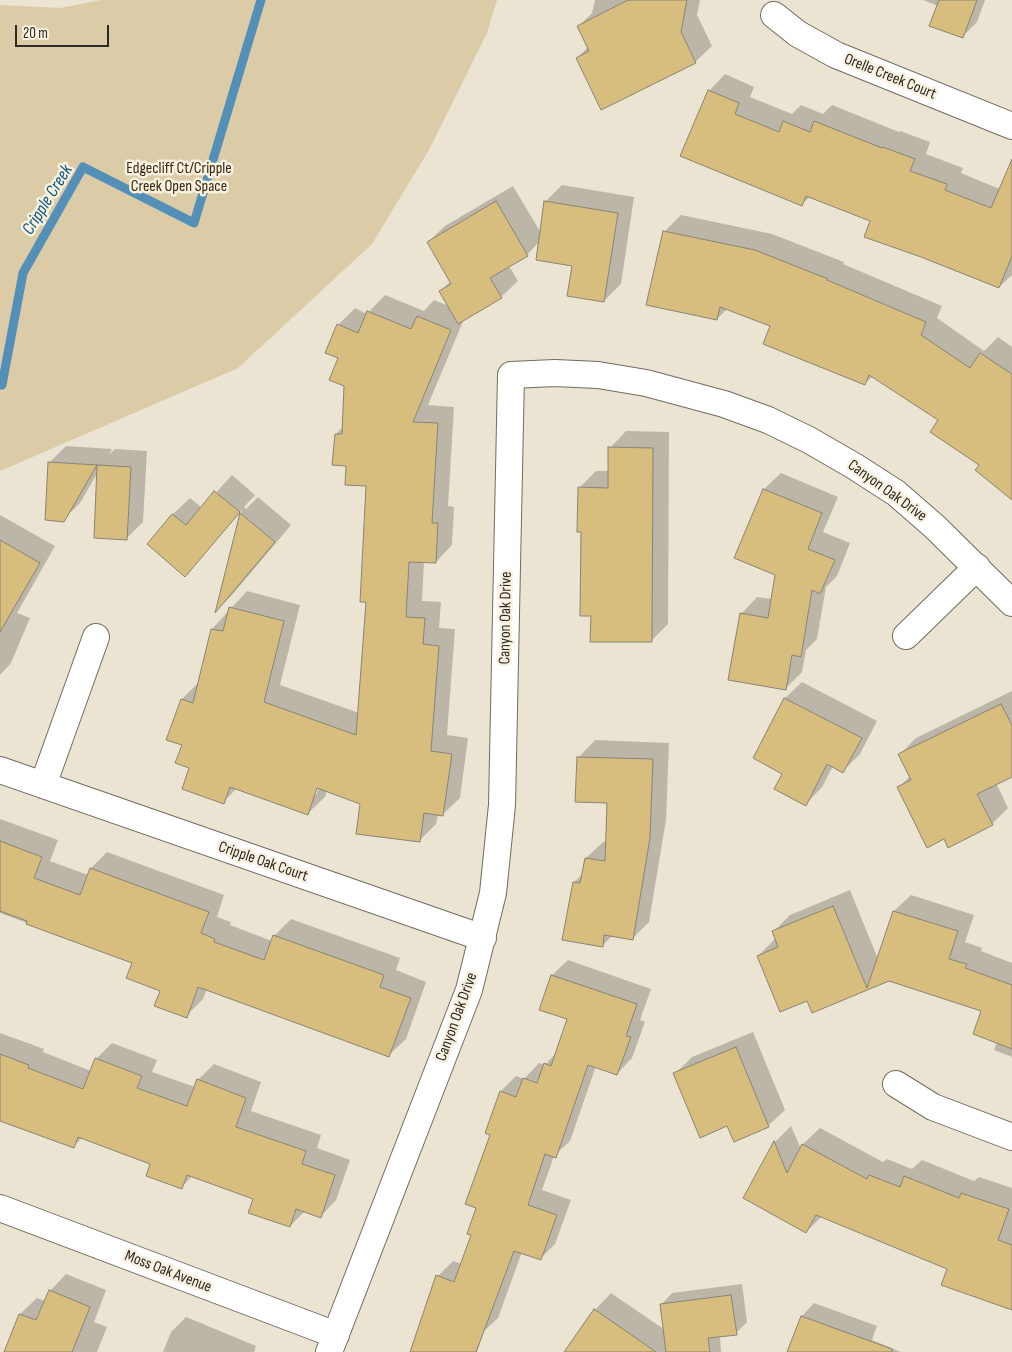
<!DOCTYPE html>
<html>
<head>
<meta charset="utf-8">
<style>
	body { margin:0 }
	#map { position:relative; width:1012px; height:1352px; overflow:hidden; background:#ebe4d3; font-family:"Sofia Sans Condensed",sans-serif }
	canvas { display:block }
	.scale { position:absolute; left:15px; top:25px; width:94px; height:22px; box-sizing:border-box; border:2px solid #2d2a24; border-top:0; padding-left:6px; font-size:15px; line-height:18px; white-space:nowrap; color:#2d2a24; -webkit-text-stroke:4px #f8f1e0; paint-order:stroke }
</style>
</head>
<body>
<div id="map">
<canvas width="1012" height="1352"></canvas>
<div class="scale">20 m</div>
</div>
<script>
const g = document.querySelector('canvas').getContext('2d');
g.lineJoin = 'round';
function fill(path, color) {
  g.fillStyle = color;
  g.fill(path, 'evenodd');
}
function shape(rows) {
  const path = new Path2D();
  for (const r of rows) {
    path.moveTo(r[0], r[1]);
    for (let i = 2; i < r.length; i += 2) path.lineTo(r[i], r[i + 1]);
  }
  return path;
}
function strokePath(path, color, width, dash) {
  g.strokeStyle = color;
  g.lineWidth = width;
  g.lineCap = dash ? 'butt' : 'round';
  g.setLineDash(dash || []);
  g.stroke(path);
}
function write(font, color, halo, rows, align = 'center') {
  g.font = font + ' "Sofia Sans Condensed",sans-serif';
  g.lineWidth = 5;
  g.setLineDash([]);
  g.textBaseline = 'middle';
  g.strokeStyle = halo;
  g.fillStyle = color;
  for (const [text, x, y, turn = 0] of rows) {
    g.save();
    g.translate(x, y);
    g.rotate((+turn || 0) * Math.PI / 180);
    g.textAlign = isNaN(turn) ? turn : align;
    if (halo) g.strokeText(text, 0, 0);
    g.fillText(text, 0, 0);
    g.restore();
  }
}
const green = shape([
	[101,0,497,0,487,33,429,150,372,244,238,368,0,471,0,5,60,8]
]);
const shadow = shape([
	[595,0,700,0,697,15,712,46,695,62,577,58,589,46,579,26,592,13],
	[923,0,985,0,977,22,962,37,938,6],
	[725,74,754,87,750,97,792,114,801,105,823,114,832,105,899,132,900,131,930,142,926,154,963,168,961,173,1002,190,1012,180,1012,275,999,287,872,220,810,197,802,204,709,91],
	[562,185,634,197,621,284,604,301,574,265,539,242,527,255,509,266,518,281,501,297,464,319,428,405,454,407,448,506,454,507,452,545,436,562,424,561,422,601,441,602,439,628,455,629,447,735,468,738,460,798,443,814,438,814,436,824,419,841,361,803,327,790,325,797,308,813,237,788,223,802,191,768,183,745,182,699,198,683,212,629,247,591,300,605,280,685,359,713,367,601,368,485,347,465,336,434,343,427,345,385,340,358,338,325,355,308,367,314,385,295,424,311,434,300,449,306,440,291,451,281,428,242,445,226,513,186,541,233,545,202],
	[318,782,321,783,316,795,314,795],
	[681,215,772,234,844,262,843,264,942,306,937,318,984,351,998,337,1012,347,1012,498,940,419,873,376,864,384,771,326,727,309,717,319,664,232],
	[626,431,669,432,668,624,651,641,592,615,579,488,596,471,609,471,610,448],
	[66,446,112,449,109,455,115,449,147,451,143,522,126,539,98,472,80,503,63,520,49,463],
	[781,473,838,497,823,532,850,543,837,576,826,587,817,639,806,650,802,672,785,689,741,614,757,597,772,599,776,574,764,489],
	[232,475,255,495,244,507,246,509,258,497,291,525,232,595,218,609,242,510,201,558,185,575,148,544,173,514,190,498,202,508],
	[0,515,55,546,17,613,30,618,11,663,0,675],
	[802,682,877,721,860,754,843,771,833,766,822,787,806,804,784,773,755,757,785,698],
	[1012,691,1012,775,996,783,1008,808,992,824,945,837,899,787,910,776,900,754,916,738],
	[595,740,669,743,666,820,649,922,632,939,612,936,602,946,574,882,584,873,586,858,603,842,607,842,608,802,579,757],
	[0,819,58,840,50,861,88,875,91,868,107,852,224,895,217,917,231,922,230,925,272,941,274,936,291,919,400,958,396,970,426,982,406,1039,389,1055,207,989,203,999,186,1016,133,962,0,913],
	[850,890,878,959,894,911,911,895,974,915,965,942,982,948,981,951,1012,963,1012,1057,994,1050,997,1042,982,1011,889,980,812,1011,807,1000,758,956,776,938,774,931,790,915],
	[568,960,651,989,640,1020,645,1022,632,1058,617,1074,596,1066,570,1141,554,1156,542,1190,571,1200,555,1244,540,1259,522,1252,498,1318,484,1331,477,1352,411,1352,438,1276,453,1261,462,1264,473,1235,501,1091,516,1076,524,1079,539,1063,545,1065,557,1052,569,1019,541,1009,552,975],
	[753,1032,785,1110,768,1126,728,1125,675,1074,692,1057],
	[0,1033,44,1049,43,1052,91,1071,96,1059,112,1043,157,1060,152,1072,195,1087,198,1080,214,1064,261,1082,251,1111,321,1135,317,1148,350,1160,336,1200,321,1216,305,1211,290,1226,254,1198,193,1175,182,1187,152,1164,82,1138,73,1147,9,1123,8,1124,0,1121],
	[791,1126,801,1149,803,1144,820,1128,883,1162,887,1159,912,1169,922,1160,974,1181,979,1177,1012,1188,1012,1308,949,1268,822,1216,806,1232,744,1198,775,1142],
	[66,1274,106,1290,94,1322,107,1327,97,1352,6,1352,20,1314,37,1298,45,1301,50,1291],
	[742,1284,747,1322,736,1333,720,1336,721,1352,565,1352,595,1310,611,1293,665,1330,661,1305,672,1293],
	[814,1303,877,1326,872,1340,901,1352,789,1352,802,1316],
	[186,1317,256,1346,254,1352,163,1352,171,1332]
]);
const stream = shape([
	[0,385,2,385,23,273,83,167,194,223,261,0]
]);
const building = shape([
	[628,0,687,0,681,32,696,63,601,110,576,58,589,51,577,26,628,0],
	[939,0,977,0,963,38,929,26,939,0],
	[708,90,739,103,735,114,779,132,783,121,810,132,814,121,882,148,883,147,915,159,910,171,947,184,945,190,991,208,1012,159,1012,256,999,288,921,257,864,237,870,221,806,196,802,206,680,156,708,90],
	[496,201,528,256,490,278,502,298,458,324,439,291,451,284,427,242,496,201],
	[544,201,618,213,604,302,567,296,572,266,536,260,544,201],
	[663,231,755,250,828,279,827,280,926,322,921,335,970,368,980,353,1012,374,1012,500,975,470,979,465,930,432,938,420,869,375,865,385,763,344,770,326,720,307,717,320,646,305,663,231],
	[367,311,411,329,417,316,451,330,413,422,438,423,432,523,438,523,436,563,409,562,406,617,425,618,423,644,439,646,431,751,452,754,443,816,424,813,420,842,356,834,360,804,317,788,308,815,230,787,224,804,182,789,189,768,175,763,182,745,166,740,181,699,193,703,211,629,223,631,229,607,284,621,264,702,356,735,366,602,360,602,366,486,345,485,346,466,332,465,335,434,342,434,344,386,329,380,338,358,325,353,337,324,358,333,367,311],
	[608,447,653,448,652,642,590,642,591,616,580,616,581,532,577,532,578,487,608,488,608,447],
	[48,462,97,465,64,522,45,520,48,462],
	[97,465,131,467,127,540,94,538,97,465],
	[763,489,822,513,808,549,835,560,820,594,812,590,801,657,792,655,786,690,728,680,740,613,768,618,775,575,734,558,763,489],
	[214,491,240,512,185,577,147,544,172,514,186,525,214,491],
	[240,513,275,542,215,613,240,513],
	[0,540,40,563,0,632,0,540],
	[784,698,862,738,843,773,827,764,806,806,774,789,782,774,753,758,784,698],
	[1001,704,1012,725,1012,777,977,794,993,825,948,848,944,839,927,848,897,787,911,780,898,754,1001,704],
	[577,757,653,759,650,838,633,940,604,935,603,947,562,940,573,882,580,883,585,858,605,861,607,803,575,802,577,757],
	[0,841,42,857,34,878,80,895,90,868,209,912,201,933,215,939,214,942,264,960,273,935,384,975,380,987,411,998,389,1057,198,987,187,1018,154,1006,160,991,126,978,132,963,26,924,27,921,0,911,0,841],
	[833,906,867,988,893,911,958,931,949,959,967,964,965,968,1012,985,1012,1049,973,1034,981,1011,889,981,812,1013,807,1001,780,1012,757,956,778,947,772,931,833,906],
	[551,975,637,1004,626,1036,631,1037,617,1075,588,1065,556,1158,545,1154,528,1205,557,1215,541,1260,514,1251,476,1352,410,1352,436,1275,454,1282,471,1235,467,1234,476,1208,465,1204,490,1135,485,1133,500,1091,516,1097,523,1078,537,1083,544,1063,551,1066,567,1019,539,1010,551,975],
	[736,1047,769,1127,734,1142,727,1126,700,1138,673,1073,736,1047],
	[0,1054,29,1065,28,1068,83,1089,95,1058,142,1076,137,1088,187,1106,197,1079,246,1098,236,1127,306,1151,302,1164,335,1175,321,1218,296,1209,290,1227,248,1213,253,1199,187,1175,182,1189,146,1176,150,1164,78,1137,74,1148,0,1121,0,1054],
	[774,1141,787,1173,802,1144,867,1179,869,1175,900,1187,904,1176,959,1198,961,1193,1009,1209,998,1240,1012,1245,1012,1310,941,1285,947,1269,816,1215,806,1233,743,1198,774,1141],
	[49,1290,90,1307,72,1352,4,1352,19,1314,36,1320,49,1290],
	[731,1295,737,1335,708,1338,710,1352,666,1352,660,1304,731,1295],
	[594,1309,656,1352,564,1352,594,1309],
	[801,1316,892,1349,892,1352,787,1352,801,1316]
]);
const street = shape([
	[774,15,798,34,836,55,1012,126],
	[906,636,977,567],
	[0,770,483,938],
	[43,785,96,637],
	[896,1084,933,1107,1012,1137],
	[0,1208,336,1335],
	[329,1352,469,990,493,893,502,805,511,375,555,373,598,375,646,383,724,404,768,420,809,440,854,466,896,493,935,527,1012,603]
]);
const streetNames = [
	["Orelle Creek Court",890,77,22],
	["Canyon Oak Drive",887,491,36],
	["Canyon Oak Drive",506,618,-89],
	["Cripple Oak Court",263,862,19],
	["Canyon Oak Drive",457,1017,-70],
	["Moss Oak Avenue",168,1272,21]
];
const parkNames = [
	["Edgecliff Ct/Cripple",179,169],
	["Creek Open Space",179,187]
];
const waterNames = [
	["Cripple Creek",48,200,-58]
];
fill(green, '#dbcba6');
fill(shadow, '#0003');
strokePath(stream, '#538fb7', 9);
fill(building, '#d7bd7e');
strokePath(building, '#8a8374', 1);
strokePath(street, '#726c5d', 28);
strokePath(street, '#fff', 26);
write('16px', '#2d2a24', '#f8f1e0', streetNames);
write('16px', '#362a0d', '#f8f1e0', parkNames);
write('italic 18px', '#0c587f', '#f8f1e0', waterNames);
</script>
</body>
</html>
